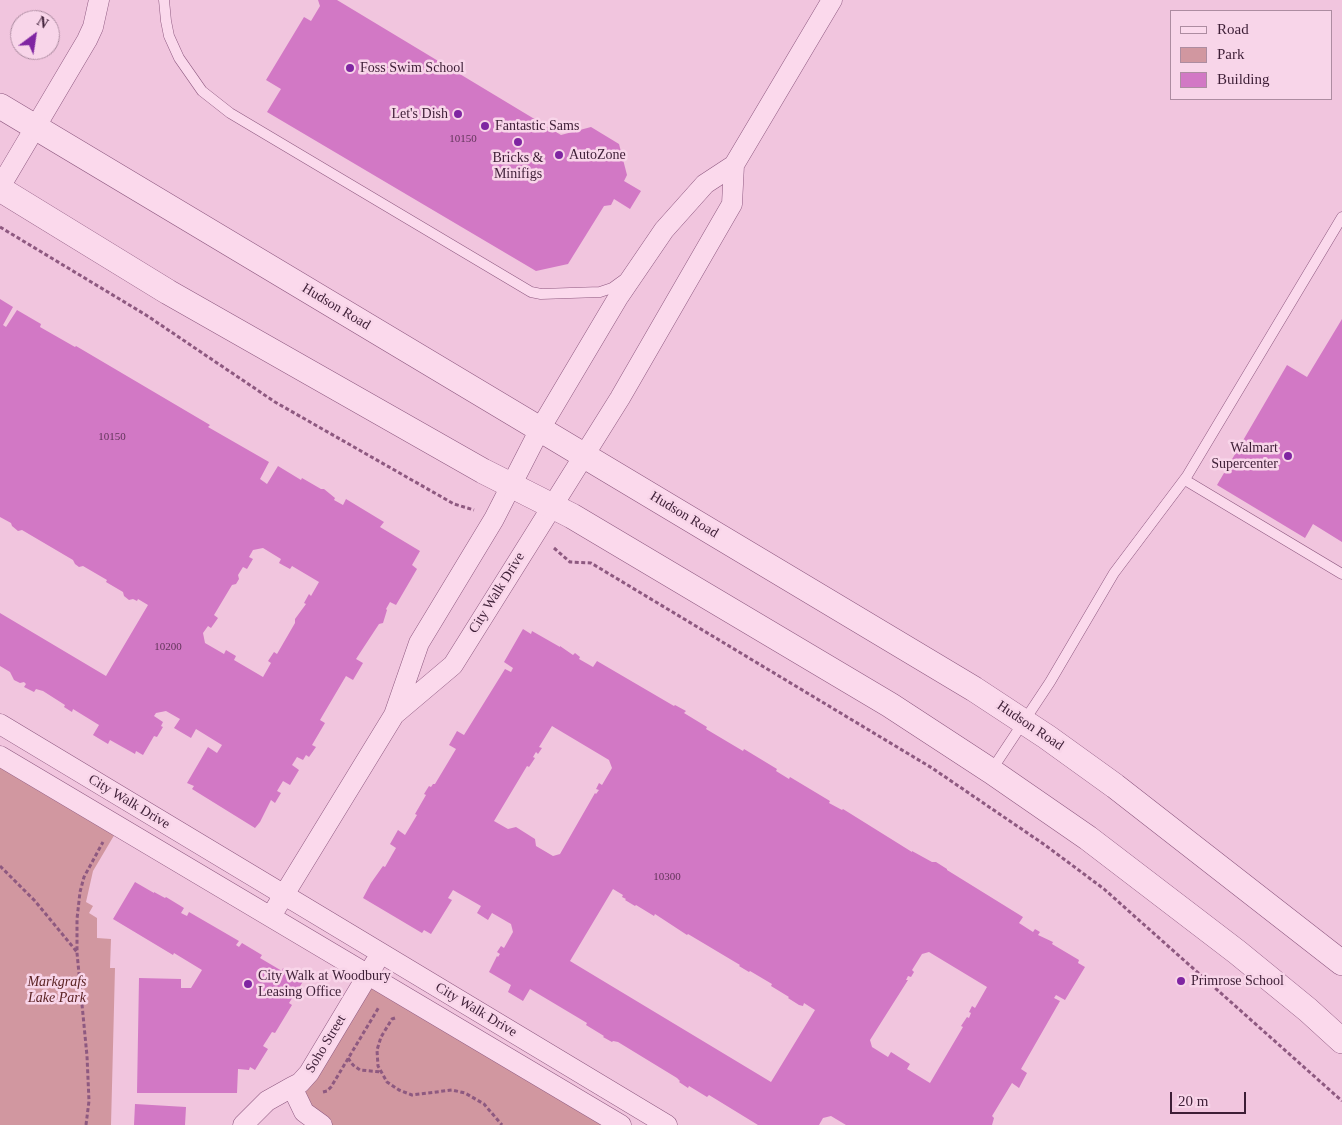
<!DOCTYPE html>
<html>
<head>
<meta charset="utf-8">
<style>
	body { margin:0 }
	#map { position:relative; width:1342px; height:1125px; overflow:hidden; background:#f1c5de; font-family:Georgia,serif }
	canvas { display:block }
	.legend { position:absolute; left:1170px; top:10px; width:162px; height:90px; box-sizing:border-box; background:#f8d5e9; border:1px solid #ad8ca1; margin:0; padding:6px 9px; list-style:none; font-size:15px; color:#3d1e36 }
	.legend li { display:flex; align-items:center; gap:10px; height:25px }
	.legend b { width:25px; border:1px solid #ad8ca1 }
	.north { position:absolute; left:10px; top:10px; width:50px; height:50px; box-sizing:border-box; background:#f8d5e9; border:1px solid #ad8ca1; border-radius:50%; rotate:31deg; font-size:14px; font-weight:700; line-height:20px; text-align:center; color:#3d1e36 }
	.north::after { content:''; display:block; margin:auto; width:18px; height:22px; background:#7f25a2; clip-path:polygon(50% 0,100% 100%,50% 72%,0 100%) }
	.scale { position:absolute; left:1170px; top:1092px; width:76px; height:22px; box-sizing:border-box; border:2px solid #3d1e36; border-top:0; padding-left:6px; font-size:15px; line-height:18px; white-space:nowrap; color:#3d1e36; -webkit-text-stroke:4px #f8d5e9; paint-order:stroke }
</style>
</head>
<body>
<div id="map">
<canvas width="1342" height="1125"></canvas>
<ul class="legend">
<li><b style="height:6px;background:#fbd9ec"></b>Road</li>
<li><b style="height:14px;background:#d197a0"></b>Park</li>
<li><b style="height:14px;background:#d278c5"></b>Building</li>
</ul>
<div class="north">N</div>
<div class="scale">20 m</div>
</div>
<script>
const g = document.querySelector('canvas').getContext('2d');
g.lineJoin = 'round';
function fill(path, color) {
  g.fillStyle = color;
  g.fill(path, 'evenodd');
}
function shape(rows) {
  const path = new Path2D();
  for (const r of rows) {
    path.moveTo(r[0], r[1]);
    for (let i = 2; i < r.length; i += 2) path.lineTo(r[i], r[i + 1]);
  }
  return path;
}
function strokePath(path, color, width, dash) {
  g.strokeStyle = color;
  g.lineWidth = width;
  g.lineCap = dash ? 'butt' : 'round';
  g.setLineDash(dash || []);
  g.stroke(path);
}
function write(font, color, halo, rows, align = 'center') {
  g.font = font + ' Georgia,serif';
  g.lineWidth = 5;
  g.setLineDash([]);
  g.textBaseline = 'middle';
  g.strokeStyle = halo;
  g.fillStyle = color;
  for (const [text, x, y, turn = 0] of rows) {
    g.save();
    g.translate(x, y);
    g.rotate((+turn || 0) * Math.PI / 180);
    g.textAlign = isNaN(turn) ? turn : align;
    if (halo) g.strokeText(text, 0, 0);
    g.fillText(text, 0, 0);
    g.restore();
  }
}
const green = shape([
	[0,756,119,827,93,871,86,902,93,906,89,913,97,918,97,938,111,939,110,968,115,968,111,1125,0,1125],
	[368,974,621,1125,322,1125,300,1083]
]);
const building = shape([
	[318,0,337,0,561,135,591,127,619,144,627,175,624,181,641,191,630,209,614,199,611,205,604,206,568,264,536,271,267,112,281,89,266,80,304,17,311,21,320,6],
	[0,299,13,307,3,325,6,327,17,310,41,324,40,327,75,347,76,346,210,425,208,427,269,462,260,479,267,484,278,466,301,480,302,478,321,489,324,489,335,498,334,500,343,505,346,499,384,522,380,527,420,551,412,565,417,569,396,605,390,602,386,609,387,610,383,623,379,624,356,659,363,663,353,680,346,676,320,720,325,723,312,745,316,747,309,757,306,755,303,760,297,757,292,765,299,770,290,785,283,781,277,791,281,793,275,803,271,800,260,822,255,828,192,789,194,786,187,783,208,747,217,753,222,745,196,729,191,738,174,728,180,719,166,711,156,713,154,716,163,722,161,726,163,727,157,737,154,736,143,755,136,751,135,754,110,740,108,744,93,735,99,725,73,709,72,712,64,707,65,705,43,691,36,689,34,692,24,687,26,684,24,682,20,683,14,680,10,672,0,666,0,613,106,676,148,605,138,599,137,601,133,599,129,600,124,596,123,592,106,582,107,580,83,566,79,567,75,564,73,560,22,530,18,531,12,526,11,523,0,517],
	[263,548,281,559,279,563,290,569,292,566,319,582,311,596,309,594,304,603,306,604,295,619,295,623,277,654,274,652,268,661,271,663,263,677,234,660,236,656,226,650,224,654,205,643,203,633,208,626,211,628,218,618,214,615,232,585,236,584,239,579,238,575,243,567,247,569,253,559,249,557,253,550],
	[1342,319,1342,542,1313,524,1305,538,1217,485,1287,365,1307,377],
	[523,629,531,634,532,631,560,647,560,646,573,655,575,653,580,657,579,659,593,667,597,661,674,706,675,705,686,711,684,713,707,727,706,729,743,751,744,749,777,769,776,771,789,779,790,777,830,801,829,803,842,810,843,809,912,852,912,851,932,862,936,862,947,869,947,870,1023,917,1019,923,1033,932,1035,929,1040,932,1038,935,1053,942,1052,944,1079,960,1078,963,1085,967,1065,1000,1056,995,1054,998,1060,1001,1021,1069,1027,1073,1019,1088,1012,1083,992,1116,994,1118,992,1125,846,1125,831,1116,823,1118,819,1125,758,1125,709,1095,707,1097,689,1086,688,1088,679,1082,680,1081,677,1078,618,1042,613,1041,612,1042,603,1037,604,1036,586,1025,587,1023,530,989,523,1001,508,992,511,985,489,972,497,956,498,957,500,954,497,952,501,946,504,948,513,932,511,924,492,913,488,920,477,913,481,906,453,890,448,898,452,900,431,934,424,930,422,933,363,898,371,883,383,866,385,867,396,848,390,844,398,830,405,835,417,815,415,814,426,795,424,794,429,786,431,787,433,784,435,784,456,749,449,745,457,731,464,735,505,669,511,672,513,668,504,662],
	[552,726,609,760,612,768,602,785,599,783,596,789,599,790,596,794,595,793,560,854,553,856,536,846,535,839,516,827,508,829,494,821,527,766,529,767,535,758,533,757,536,752,538,754,542,748,539,747],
	[613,889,623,895,622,897,626,899,625,900,635,906,636,905,654,916,655,914,687,935,688,934,740,965,739,966,749,972,750,971,772,984,771,986,789,997,788,998,799,1005,803,1006,804,1003,815,1010,771,1082,570,961],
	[929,952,987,987,975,1008,972,1006,969,1012,971,1013,969,1018,967,1017,961,1026,963,1027,930,1083,907,1069,910,1064,891,1052,888,1057,872,1047,870,1040,908,980,906,980,908,976,911,977,914,972,912,970,922,954],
	[135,882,154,893,154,892,165,898,166,897,184,908,181,913,187,916,189,912,239,941,236,945,239,947,242,943,262,955,260,958,282,971,283,968,304,980,289,1003,292,1005,275,1033,272,1032,263,1046,268,1049,255,1070,250,1067,249,1070,238,1069,237,1093,137,1093,139,978,181,979,181,988,191,988,202,970,174,953,173,955,113,919],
	[135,1104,186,1107,185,1125,134,1125]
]);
const path = shape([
	[0,227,146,315,275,402,454,504,474,510],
	[554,548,570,562,591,563,932,768,1045,845,1104,889,1342,1101],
	[0,866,35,901,77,952],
	[395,1018,392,1019,381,1037,377,1050,378,1066,387,1082,399,1090,412,1095,452,1090,465,1093,484,1104,502,1125],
	[348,1058,353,1065,360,1070,381,1072],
	[323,1092,327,1091,331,1087,379,1007],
	[86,1125,89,1101,87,1056,77,953,77,919,80,892,84,877,103,842]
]);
const service = shape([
	[164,0,166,21,169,36,179,58,202,91,230,113,531,292,541,294,600,292,612,288,623,280],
	[1185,480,1342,574],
	[991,771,1050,682,1114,573,1187,476,1342,217]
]);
const minor = shape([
	[0,187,87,40,93,27,99,0],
	[395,714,453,665,620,398,732,204,734,165],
	[0,724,667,1125],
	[0,756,621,1125],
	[271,916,394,715,419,643,494,519,540,429,619,296,664,230,705,184,734,165,832,0],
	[243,1125,267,1101,292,1087],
	[322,1125,304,1112,292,1087,300,1083,309,1073,375,963]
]);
const tertiary = shape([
	[0,106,974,689,1047,737,1115,786,1342,963],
	[0,189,168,292,483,471,572,516,890,705,991,771,1088,838,1237,952,1308,1010,1342,1041]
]);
const markers = [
	[350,68,5,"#7f25a2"],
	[458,114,5,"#7f25a2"],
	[485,126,5,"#7f25a2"],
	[518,142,5,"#7f25a2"],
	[559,155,5,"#7f25a2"],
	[1288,456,5,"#7f25a2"],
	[1181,981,5,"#7f25a2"],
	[248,984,5,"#7f25a2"]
];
const numberNames = [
	["10150",463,139],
	["10150",112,437],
	["10200",168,647],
	["10300",667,877]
];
const poiNames = [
	["Foss Swim School",360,68],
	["Let's Dish",448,114,"right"],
	["Fantastic Sams",495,126],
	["AutoZone",569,155],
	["Bricks &",518,158,"center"],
	["Minifigs",518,174,"center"],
	["Walmart",1278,448,"right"],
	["Supercenter",1278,464,"right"],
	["City Walk at Woodbury",258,976],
	["Leasing Office",258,992],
	["Primrose School",1191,981]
];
const streetNames = [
	["Hudson Road",336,307,31],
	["Hudson Road",684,515,31],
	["City Walk Drive",497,593,-58],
	["Hudson Road",1030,726,34],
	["City Walk Drive",129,802,31],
	["City Walk Drive",476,1010,31],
	["Soho Street",326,1044,-59]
];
const parkNames = [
	["Markgrafs",57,982],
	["Lake Park",57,998]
];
fill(green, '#d197a0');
fill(building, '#d278c5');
strokePath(service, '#8e5980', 11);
strokePath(minor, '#8e5980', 21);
strokePath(tertiary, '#8e5980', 26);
strokePath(path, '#8e5980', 3, [4, 2.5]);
strokePath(service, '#fbd9ec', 10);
strokePath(minor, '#fbd9ec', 20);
strokePath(tertiary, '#fbd9ec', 25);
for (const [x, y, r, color] of markers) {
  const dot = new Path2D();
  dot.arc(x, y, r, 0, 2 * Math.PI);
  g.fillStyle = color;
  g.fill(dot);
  strokePath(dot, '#f8d5e9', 2);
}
write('11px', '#62345a', null, numberNames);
write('14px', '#3d1e36', '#f8d5e9', poiNames, 'left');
write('14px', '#3d1e36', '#f8d5e9', streetNames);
write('italic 14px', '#5b2324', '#f8d5e9', parkNames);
</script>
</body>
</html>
